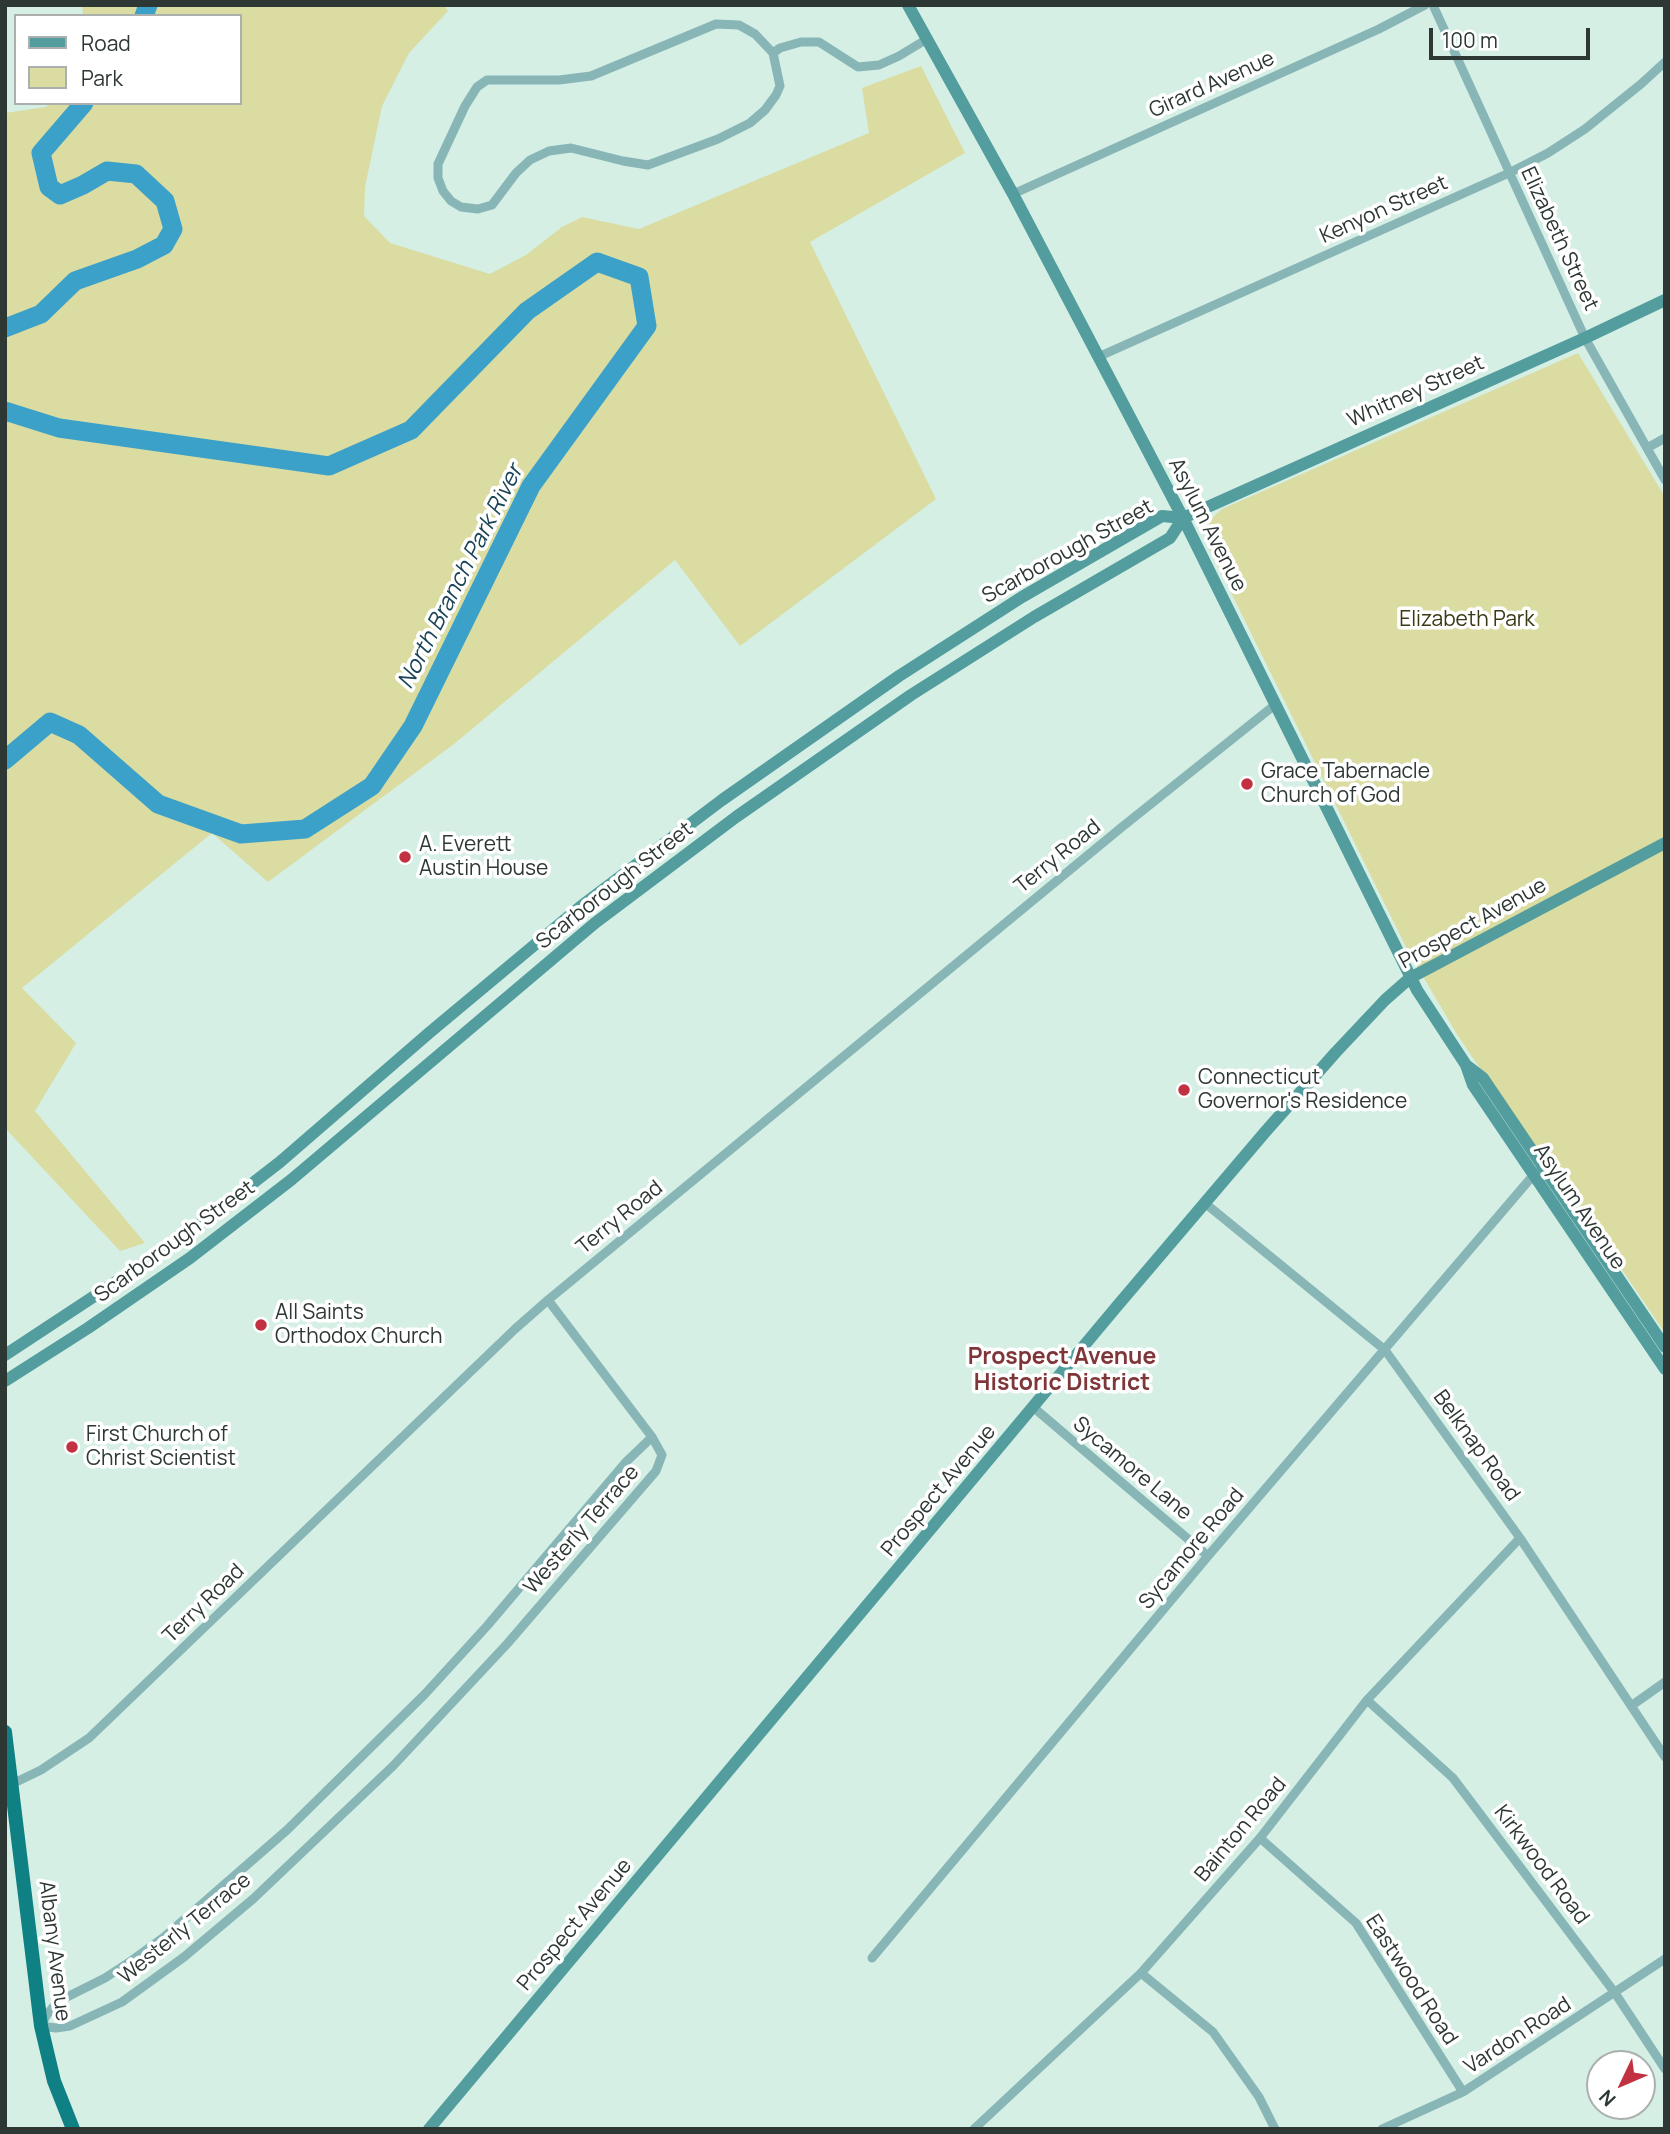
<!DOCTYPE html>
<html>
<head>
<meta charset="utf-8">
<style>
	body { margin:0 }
	#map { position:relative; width:1670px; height:2134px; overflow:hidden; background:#d5efe4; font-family:Manrope,sans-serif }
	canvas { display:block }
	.frame { position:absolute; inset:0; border:7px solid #2d3733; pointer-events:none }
	.legend { position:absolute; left:14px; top:14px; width:228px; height:91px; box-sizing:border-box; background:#fff; border:2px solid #abafad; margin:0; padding:9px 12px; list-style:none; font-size:21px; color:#2d3733 }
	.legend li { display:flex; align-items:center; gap:14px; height:35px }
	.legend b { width:35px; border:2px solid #abafad }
	.north { position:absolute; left:1586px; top:2050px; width:70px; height:70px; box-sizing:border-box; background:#fff; border:2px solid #abafad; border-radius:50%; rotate:226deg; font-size:19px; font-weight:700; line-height:28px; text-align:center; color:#2d3733 }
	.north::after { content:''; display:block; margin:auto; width:24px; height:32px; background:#c13141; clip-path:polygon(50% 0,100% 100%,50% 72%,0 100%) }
	.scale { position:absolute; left:1429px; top:28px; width:161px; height:32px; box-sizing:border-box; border:4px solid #2d3733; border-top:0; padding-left:9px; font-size:21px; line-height:24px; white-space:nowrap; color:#2d3733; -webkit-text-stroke:5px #fff; paint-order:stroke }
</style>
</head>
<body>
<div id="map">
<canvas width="1670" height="2134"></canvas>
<div class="frame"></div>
<ul class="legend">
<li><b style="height:9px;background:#539d9f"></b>Road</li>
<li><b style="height:19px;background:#dadca1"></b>Park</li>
</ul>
<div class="north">N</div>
<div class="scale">100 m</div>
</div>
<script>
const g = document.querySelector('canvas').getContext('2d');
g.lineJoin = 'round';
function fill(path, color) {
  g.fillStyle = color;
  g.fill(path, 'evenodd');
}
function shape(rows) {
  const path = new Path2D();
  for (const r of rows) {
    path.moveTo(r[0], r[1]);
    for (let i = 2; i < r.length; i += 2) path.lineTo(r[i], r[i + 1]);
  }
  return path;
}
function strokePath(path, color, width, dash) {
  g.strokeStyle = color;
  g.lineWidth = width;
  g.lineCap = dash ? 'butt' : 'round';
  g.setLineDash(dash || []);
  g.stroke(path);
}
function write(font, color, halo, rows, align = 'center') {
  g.font = font + ' Manrope,sans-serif';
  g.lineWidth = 7;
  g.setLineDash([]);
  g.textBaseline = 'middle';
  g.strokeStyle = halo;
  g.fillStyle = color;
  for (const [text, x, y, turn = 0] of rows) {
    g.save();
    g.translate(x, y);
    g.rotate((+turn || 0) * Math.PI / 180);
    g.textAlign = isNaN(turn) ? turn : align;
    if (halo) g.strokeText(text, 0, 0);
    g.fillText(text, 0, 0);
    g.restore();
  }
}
const green = shape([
	[82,5,444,5,448,11,409,53,382,106,365,187,364,216,390,243,490,274,526,255,562,227,582,217,639,229,869,133,862,88,921,66,965,153,810,242,936,499,740,646,675,560,454,744,268,882,212,833,22,988,76,1043,35,1111,145,1243,120,1251,5,1128,5,113,46,107,50,103,240,103,240,16,83,16],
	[1578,353,1665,497,1665,1333,1540,1149,1528,1139,1458,1036,1408,951,1208,546,1206,536,1211,519,1222,509]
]);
const river = shape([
	[144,16,148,5],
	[5,328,41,314,75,281,137,259,164,245,173,229,165,201,136,174,107,171,83,185,60,195,49,187,41,153,84,103],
	[5,411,59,428,329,466,411,430,527,311,597,262,639,277,647,326,531,486,413,726,372,786,305,829,241,834,158,804,79,735,50,722,5,760]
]);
const minor = shape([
	[1433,5,1585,338,1665,480],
	[773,53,780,86,776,95,765,110,750,123,718,139,648,165,623,161,571,148,549,151,530,160,516,173,492,205,478,209,461,207,451,201,443,191,438,178,438,164,465,106,477,87,487,80,559,80,591,76,716,24,739,25,755,34,773,53,780,48,801,42,819,42,858,67,879,65,899,56,927,39],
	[1013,194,1379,29,1425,5],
	[1098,357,1509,173,1548,153,1585,129,1641,84,1665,62],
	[1647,448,1665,438],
	[1206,1204,1385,1350,1520,1538,1665,1757],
	[548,1300,652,1437,662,1455,656,1471,507,1644,393,1766,253,1899,184,1957,122,2002,70,2026,56,2028,41,2026,46,2016,57,2002,105,1978,131,1961,163,1938,287,1830,425,1694,487,1626,626,1462,652,1437],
	[1033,1407,1208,1556],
	[1367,1700,1453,1778,1615,1993,1665,2069],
	[1631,1706,1665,1682],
	[12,1784,41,1770,89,1738,515,1329,548,1300,1122,827,1276,704],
	[1260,1838,1356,1923,1463,2092],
	[872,1958,1208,1556,1536,1172],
	[1141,1973,1213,2032,1259,2097,1275,2129],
	[974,2129,1141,1973,1260,1838,1367,1700,1520,1538],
	[1382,2129,1463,2092,1665,1959]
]);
const secondary = shape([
	[908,5,1013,194,1183,518,1417,990,1466,1065,1473,1085,1665,1369],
	[1466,1065,1483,1078,1665,1347],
	[5,1355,178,1241,280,1162,429,1033,580,907,722,800,899,676,1022,597,1162,516,1183,518,1585,338,1665,300],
	[5,1381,88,1328,190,1258,291,1180,595,923,736,817,911,695,1034,617,1170,538,1183,518],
	[429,2129,1118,1305,1266,1131,1336,1052,1385,1000,1410,978,1665,843]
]);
const trunk = shape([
	[5,1732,41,2026,54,2081,73,2129]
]);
const markers = [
	[1247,784,7,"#c13141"],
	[405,857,7,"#c13141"],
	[1184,1090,7,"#c13141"],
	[261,1325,7,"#c13141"],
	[72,1447,7,"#c13141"]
];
const streetNames = [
	["Girard Avenue",1212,85,-24],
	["Kenyon Street",1384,210,-24],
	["Elizabeth Street",1559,239,65],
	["Whitney Street",1416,392,-24],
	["Asylum Avenue",1207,525,63],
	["Scarborough Street",1068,552,-29],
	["Terry Road",1058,857,-39],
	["Scarborough Street",615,886,-38],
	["Prospect Avenue",1473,924,-29],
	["Asylum Avenue",1579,1207,56],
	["Terry Road",620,1218,-39],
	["Scarborough Street",175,1242,-36],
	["Belknap Road",1476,1446,54],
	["Sycamore Lane",1132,1469,40],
	["Prospect Avenue",939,1491,-50],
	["Westerly Terrace",582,1530,-49],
	["Sycamore Road",1192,1549,-50],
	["Terry Road",204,1604,-44],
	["Bainton Road",1241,1830,-50],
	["Kirkwood Road",1541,1865,53],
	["Prospect Avenue",575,1925,-50],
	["Westerly Terrace",185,1929,-39],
	["Albany Avenue",54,1951,83],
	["Eastwood Road",1411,1980,57],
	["Vardon Road",1518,2036,-33]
];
const parkNames = [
	["Elizabeth Park",1467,620]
];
const poiNames = [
	["Grace Tabernacle",1261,772],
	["Church of God",1261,796],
	["A. Everett",419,845],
	["Austin House",419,869],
	["Connecticut",1198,1078],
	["Governor's Residence",1198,1102],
	["All Saints",275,1313],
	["Orthodox Church",275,1337],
	["First Church of",86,1435],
	["Christ Scientist",86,1459]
];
const waterNames = [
	["North Branch Park River",461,577,-63]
];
const neighbourhoodNames = [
	["Prospect Avenue",1062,1358],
	["Historic District",1062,1384]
];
fill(green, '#dadca1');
strokePath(river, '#3ca1c9', 19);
strokePath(minor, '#88b6b7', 9);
strokePath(secondary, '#539d9f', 12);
strokePath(trunk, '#0f8084', 14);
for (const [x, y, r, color] of markers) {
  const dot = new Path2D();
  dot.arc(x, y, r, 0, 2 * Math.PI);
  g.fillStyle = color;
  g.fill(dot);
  strokePath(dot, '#fff', 2.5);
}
write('21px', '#2d3733', '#fff', streetNames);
write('21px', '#393914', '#fff', parkNames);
write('21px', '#2d3733', '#fff', poiNames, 'left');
write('italic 23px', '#1b4557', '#fff', waterNames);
write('bold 23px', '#7e3639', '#fff', neighbourhoodNames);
</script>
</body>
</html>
